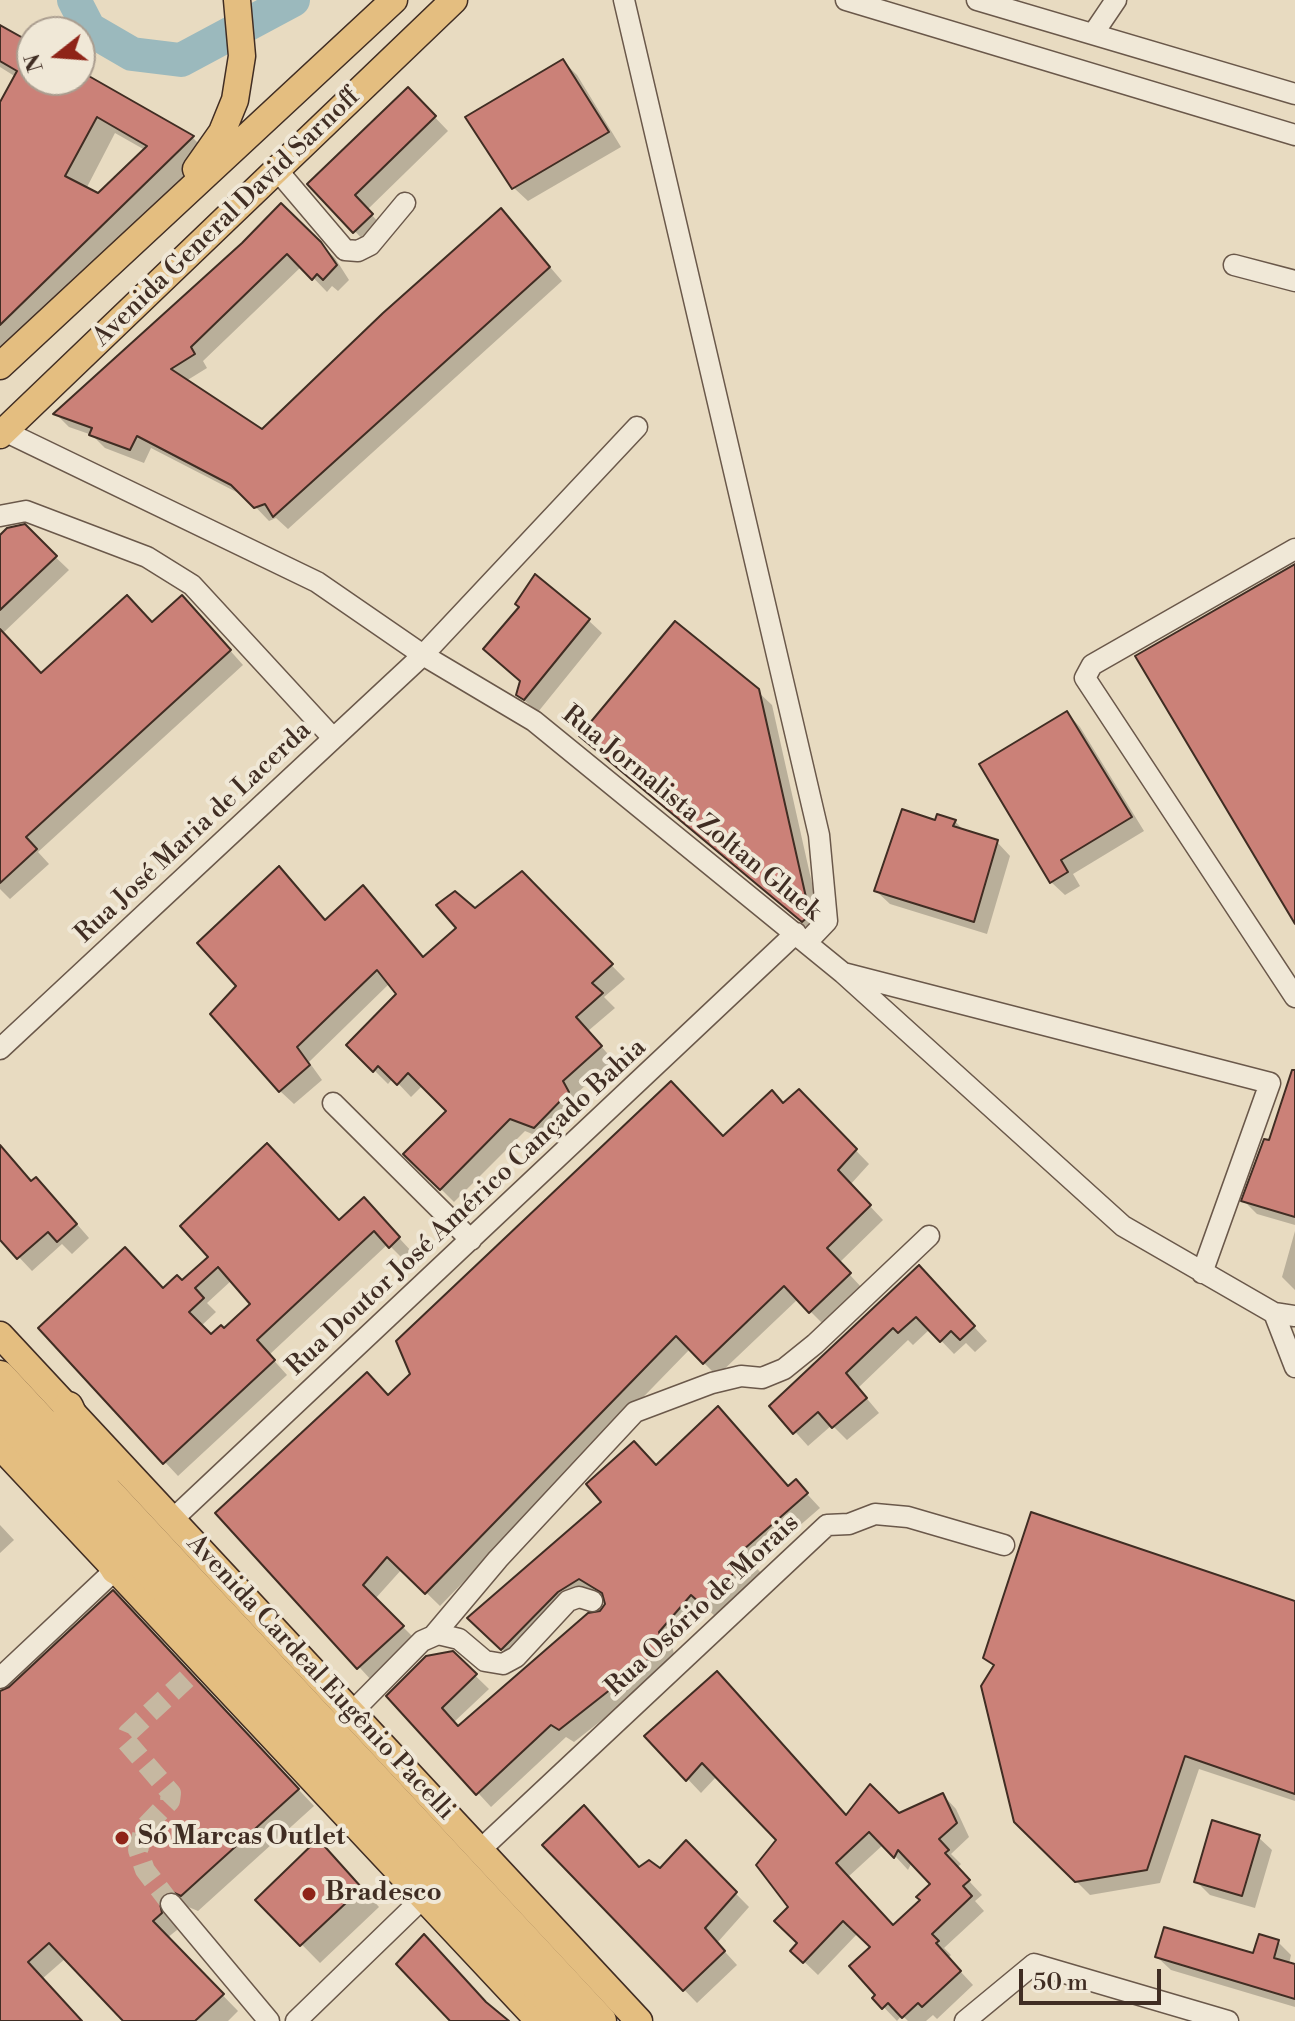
<!DOCTYPE html>
<html>
<head>
<meta charset="utf-8">
<style>
	body { margin:0 }
	#map { position:relative; width:1295px; height:2021px; overflow:hidden; background:#e8dbc1; font-family:"Libre Bodoni",serif }
	canvas { display:block }
	.north { position:absolute; left:16px; top:16px; width:80px; height:80px; box-sizing:border-box; background:#f0e8d7; border:2px solid #aa9d8f; border-radius:50%; rotate:253deg; font-size:22px; font-weight:700; line-height:32px; text-align:center; color:#402d23 }
	.north::after { content:''; display:block; margin:auto; width:28px; height:36px; background:#8f2418; clip-path:polygon(50% 0,100% 100%,50% 72%,0 100%) }
	.scale { position:absolute; left:1019px; top:1969px; width:142px; height:36px; box-sizing:border-box; border:4px solid #402d23; border-top:0; padding-left:10px; font-size:24px; line-height:28px; white-space:nowrap; color:#402d23; -webkit-text-stroke:6px #f0e8d7; paint-order:stroke }
</style>
</head>
<body>
<div id="map">
<canvas width="1295" height="2021"></canvas>
<div class="north">N</div>
<div class="scale">50 m</div>
</div>
<script>
const g = document.querySelector('canvas').getContext('2d');
g.lineJoin = 'round';
function fill(path, color) {
  g.fillStyle = color;
  g.fill(path, 'evenodd');
}
function shape(rows) {
  const path = new Path2D();
  for (const r of rows) {
    path.moveTo(r[0], r[1]);
    for (let i = 2; i < r.length; i += 2) path.lineTo(r[i], r[i + 1]);
  }
  return path;
}
function strokePath(path, color, width, dash) {
  g.strokeStyle = color;
  g.lineWidth = width;
  g.lineCap = dash ? 'butt' : 'round';
  g.setLineDash(dash || []);
  g.stroke(path);
}
function write(font, color, halo, rows, align = 'center') {
  g.font = font + ' "Libre Bodoni",serif';
  g.lineWidth = 8;
  g.setLineDash([]);
  g.textBaseline = 'middle';
  g.strokeStyle = halo;
  g.fillStyle = color;
  for (const [text, x, y, turn = 0] of rows) {
    g.save();
    g.translate(x, y);
    g.rotate((+turn || 0) * Math.PI / 180);
    g.textAlign = isNaN(turn) ? turn : align;
    if (halo) g.strokeText(text, 0, 0);
    g.fillText(text, 0, 0);
    g.restore();
  }
}
const shadow = shape([
	[0,28,32,46,32,80,80,80,80,73,193,138,211,156,0,361,0,107,16,77,0,67],
	[115,133,145,150,99,196,86,189],
	[563,61,577,75,621,147,528,201,514,188],
	[408,89,448,131,367,210,385,229,368,245,310,184],
	[281,206,335,258,349,280,338,291,332,286,327,292,302,266,203,361,207,368,186,381,262,431,501,210,562,281,288,529,276,518,269,521,246,497,151,448,144,463,105,448,92,435,69,427,56,414,244,244],
	[24,527,69,570,2,634,41,675,152,624,195,611,243,665,38,852,49,864,10,899,0,889,0,537],
	[588,620,602,633,538,712,518,695,522,682],
	[757,691,772,705,822,928,814,933,595,749],
	[1067,713,1080,727,1144,831,1073,874,1080,886,1065,895,1051,882],
	[955,821,966,833,997,842,1010,856,987,934,890,904,876,891,936,823],
	[522,874,625,979,604,997,615,1008,588,1031,613,1060,575,1095,581,1107,549,1141,525,1131,454,1202,406,1154,449,1111,423,1085,411,1097,393,1078,388,1084,349,1045,399,994,390,983,309,1062,322,1080,294,1104,280,1091,238,986,292,882,326,921,425,959,475,910],
	[1295,1082,1295,1225,1257,1214,1244,1201],
	[799,1092,869,1164,850,1185,883,1220,839,1263,862,1288,824,1325,798,1299,717,1376,690,1349,440,1606,402,1569,375,1599,416,1640,372,1681,218,1513,388,1397,723,1139,784,1105],
	[0,1148,32,1183,50,1193,89,1238,72,1254,62,1244,32,1271,0,1237],
	[377,1214,412,1252,404,1260,388,1244,269,1355,287,1375,178,1476,40,1328,182,1283,211,1257],
	[232,1280,253,1304,224,1330,211,1337,201,1326,216,1312,207,1303],
	[1295,1231,1295,1290,1282,1277],
	[932,1281,987,1341,975,1352,966,1343,954,1354,930,1329,913,1345,908,1340,858,1388,879,1413,847,1440,832,1425,808,1446,772,1406],
	[657,1467,789,1488,796,1482,820,1508,754,1565,761,1573,716,1617,705,1607,672,1646,676,1662,574,1742,566,1737,491,1807,389,1696,452,1653,489,1689,454,1722,459,1728,596,1615,606,1606,604,1598,594,1592,572,1605,516,1662,470,1618],
	[0,1525,14,1540,0,1553],
	[1295,1603,1295,1801,1199,1769,1160,1883,1090,1895,1016,1821,995,1667,985,1657],
	[129,1608,314,1806,198,1911,186,1906,174,1915,177,1930,167,1938,238,2011,228,2021,125,2021,66,1958,42,1979,80,2021,0,2021,0,1692],
	[647,1736,846,1817,898,1815,943,1795,956,1809,969,1837,951,1854,961,1864,957,1868,982,1895,975,1901,984,1911,944,1948,951,1955,948,1958,973,1985,937,2019,933,2015,926,2021,908,2021,902,2015,897,2021,875,1998,878,1995,872,1947,858,1933,818,1975,792,1950,799,1943,779,1840,717,1776,701,1793],
	[884,1844,908,1870,912,1862,932,1885,923,1901,894,1927,848,1877],
	[1258,1837,1272,1850,1255,1908,1210,1895,1196,1881],
	[686,1843,749,1907,717,1943,737,1965,697,2003,545,1845,640,1869,660,1870],
	[336,1860,379,1907,320,1963,258,1900],
	[1278,1942,1291,1955,1289,1964,1295,1966,1295,2007,1171,1970,1157,1957,1255,1955]
]);
const river = shape([
	[74,0,89,29,132,54,181,60,293,0]
]);
const building = shape([
	[0,25,32,43,32,80,80,80,80,71,194,136,0,325,0,102,17,71,0,61,0,25],
	[97,117,147,146,98,193,65,176,97,117],
	[563,59,609,132,512,189,465,117,563,59],
	[408,87,436,116,355,195,373,214,353,233,307,184,408,87],
	[281,203,321,242,337,265,323,280,317,274,312,280,287,254,191,347,195,354,171,369,262,429,383,313,501,208,550,267,273,517,265,504,254,508,231,485,137,436,130,450,89,435,92,428,53,414,242,243,281,203],
	[25,524,57,556,0,610,0,535,7,528,25,524],
	[1295,564,1295,924,1135,656,1295,564],
	[535,574,590,619,524,700,516,695,520,681,483,649,519,607,515,604,535,574],
	[127,595,152,622,182,595,231,650,26,837,37,849,0,883,0,629,41,673,127,595],
	[675,621,759,689,810,915,802,922,579,736,675,621],
	[1067,711,1132,817,1061,860,1068,872,1050,883,979,764,1067,711],
	[902,809,935,820,937,814,956,820,953,826,998,840,974,922,874,891,902,809],
	[279,866,325,920,363,885,423,957,456,928,436,905,455,891,475,908,522,871,613,964,592,983,603,993,576,1017,602,1046,563,1081,569,1092,534,1128,510,1119,440,1190,403,1154,446,1111,408,1073,397,1085,378,1066,373,1072,346,1045,396,994,377,970,297,1047,310,1065,279,1092,210,1014,236,986,197,943,279,866],
	[1292,1070,1295,1070,1295,1217,1241,1201,1264,1139,1269,1140,1292,1070],
	[671,1081,723,1136,772,1090,783,1103,799,1089,857,1149,838,1170,871,1205,827,1248,851,1273,809,1313,784,1286,703,1364,676,1336,425,1594,387,1557,363,1585,404,1626,357,1669,215,1513,367,1372,388,1395,410,1374,396,1341,671,1081],
	[267,1143,339,1220,364,1197,400,1237,389,1248,374,1231,257,1340,275,1360,163,1464,38,1328,125,1247,163,1288,177,1275,182,1280,208,1257,180,1226,267,1143],
	[218,1267,250,1304,224,1328,221,1325,211,1334,189,1312,204,1298,195,1288,218,1267],
	[0,1145,31,1181,36,1177,77,1224,57,1242,48,1232,17,1259,0,1240,0,1145],
	[919,1265,975,1326,960,1340,951,1331,940,1342,916,1317,898,1333,893,1328,846,1373,867,1398,832,1428,818,1412,793,1434,769,1406,919,1265],
	[718,1406,788,1486,796,1479,808,1493,743,1550,749,1558,702,1605,691,1595,659,1632,663,1648,559,1730,551,1725,476,1795,386,1696,426,1656,453,1651,477,1674,442,1708,458,1726,588,1613,600,1611,605,1604,602,1593,579,1579,558,1592,501,1650,467,1618,601,1502,586,1484,634,1441,656,1465,718,1406],
	[1031,1512,1295,1601,1295,1794,1185,1756,1147,1870,1075,1882,1014,1822,981,1686,994,1665,983,1658,1031,1512],
	[113,1590,299,1789,181,1896,170,1891,159,1899,162,1913,153,1921,224,1994,195,2021,123,2021,49,1943,28,1962,82,2021,0,2021,0,1691,9,1687,113,1590],
	[717,1671,846,1815,870,1784,899,1813,943,1793,957,1823,939,1839,949,1850,945,1853,970,1880,963,1886,972,1896,932,1934,939,1941,936,1943,961,1971,922,2007,918,2003,902,2018,888,2003,882,2009,872,1998,875,1995,849,1966,870,1947,843,1921,803,1963,790,1951,797,1943,774,1921,788,1907,756,1865,776,1840,702,1763,686,1781,644,1736,717,1671],
	[869,1832,894,1858,898,1850,930,1884,916,1897,920,1900,893,1925,836,1863,869,1832],
	[584,1805,639,1867,649,1860,660,1868,686,1840,737,1892,705,1928,725,1951,683,1991,542,1845,584,1805],
	[1212,1820,1260,1835,1242,1896,1194,1882,1212,1820],
	[318,1839,362,1888,300,1946,255,1900,318,1839],
	[1164,1927,1253,1953,1259,1934,1279,1940,1274,1958,1295,1964,1295,1999,1155,1957,1164,1927],
	[424,1934,486,2002,509,2021,450,2021,396,1964,424,1934]
]);
const minorTunnel = shape([
	[171,1904,145,1870,138,1850,144,1828,170,1801,171,1793,125,1740,128,1733,195,1671]
]);
const minor = shape([
	[624,0,819,835,827,921,807,942],
	[846,0,1295,135],
	[977,0,1295,94],
	[1093,34,1116,0],
	[277,170,345,250,358,251,370,245,405,203],
	[1234,265,1295,281],
	[0,429,317,582,423,655,534,721,843,973,1123,1226,1274,1313,1295,1316],
	[0,516,26,511,147,557,192,585,333,738],
	[1295,549,1092,665,1085,678,1295,997],
	[843,973,1270,1083,1202,1273],
	[0,1049,423,655,637,427],
	[333,1103,471,1240],
	[1274,1313,1295,1367],
	[173,1519,796,933],
	[434,1635,498,1559,635,1412,712,1383,741,1376,762,1378,784,1369,815,1344,929,1236],
	[0,1678,116,1569],
	[352,1712,422,1641,438,1634,459,1639,485,1661,503,1664,516,1657,568,1601,579,1597,592,1601],
	[480,1850,827,1525,849,1524,875,1514,908,1517,1004,1545],
	[171,1904,269,2021],
	[296,2021,422,1899],
	[965,2021,1034,1964,1228,2021]
]);
const major = shape([
	[196,169,222,132,235,100,242,56,237,0],
	[0,366,394,0],
	[0,435,454,0],
	[0,1335,639,2021],
	[0,1446,539,2021]
]);
const highway = shape([
	[0,1376,601,2021],
	[68,1407,76,1425,110,1468],
	[0,1412,569,2021],
	[90,1527,116,1569]
]);
const markers = [
	[122,1838,8,"#8f2418"],
	[309,1894,8,"#8f2418"]
];
const streetNames = [
	["Avenida General David Sarnoff",227,218,-44],
	["Rua Jornalista Zoltan Gluek",691,814,39],
	["Rua José Maria de Lacerda",194,833,-43],
	["Rua Doutor José Américo Cançado Bahia",467,1208,-43],
	["Rua Osório de Morais",703,1606,-43],
	["Avenida Cardeal Eugênio Pacelli",320,1678,47]
];
const poiNames = [
	["Só Marcas Outlet",138,1838],
	["Bradesco",325,1894]
];
fill(shadow, '#0003');
strokePath(river, '#9bb9bd', 34);
fill(building, '#cb8178');
strokePath(building, '#402d23', 2);
strokePath(minorTunnel, '#c6b8a1', 20, [20, 10]);
strokePath(minor, '#6a584a', 23);
strokePath(major, '#402d23', 29);
strokePath(highway, '#402d23', 33);
strokePath(minor, '#f0e8d7', 20);
strokePath(major, '#e4be80', 26);
strokePath(highway, '#e4be80', 30);
for (const [x, y, r, color] of markers) {
  const dot = new Path2D();
  dot.arc(x, y, r, 0, 2 * Math.PI);
  g.fillStyle = color;
  g.fill(dot);
  strokePath(dot, '#f0e8d7', 3);
}
write('26px', '#402d23', '#f0e8d7', streetNames);
write('bold 26px', '#402d23', '#f0e8d7', poiNames, 'left');
</script>
</body>
</html>
